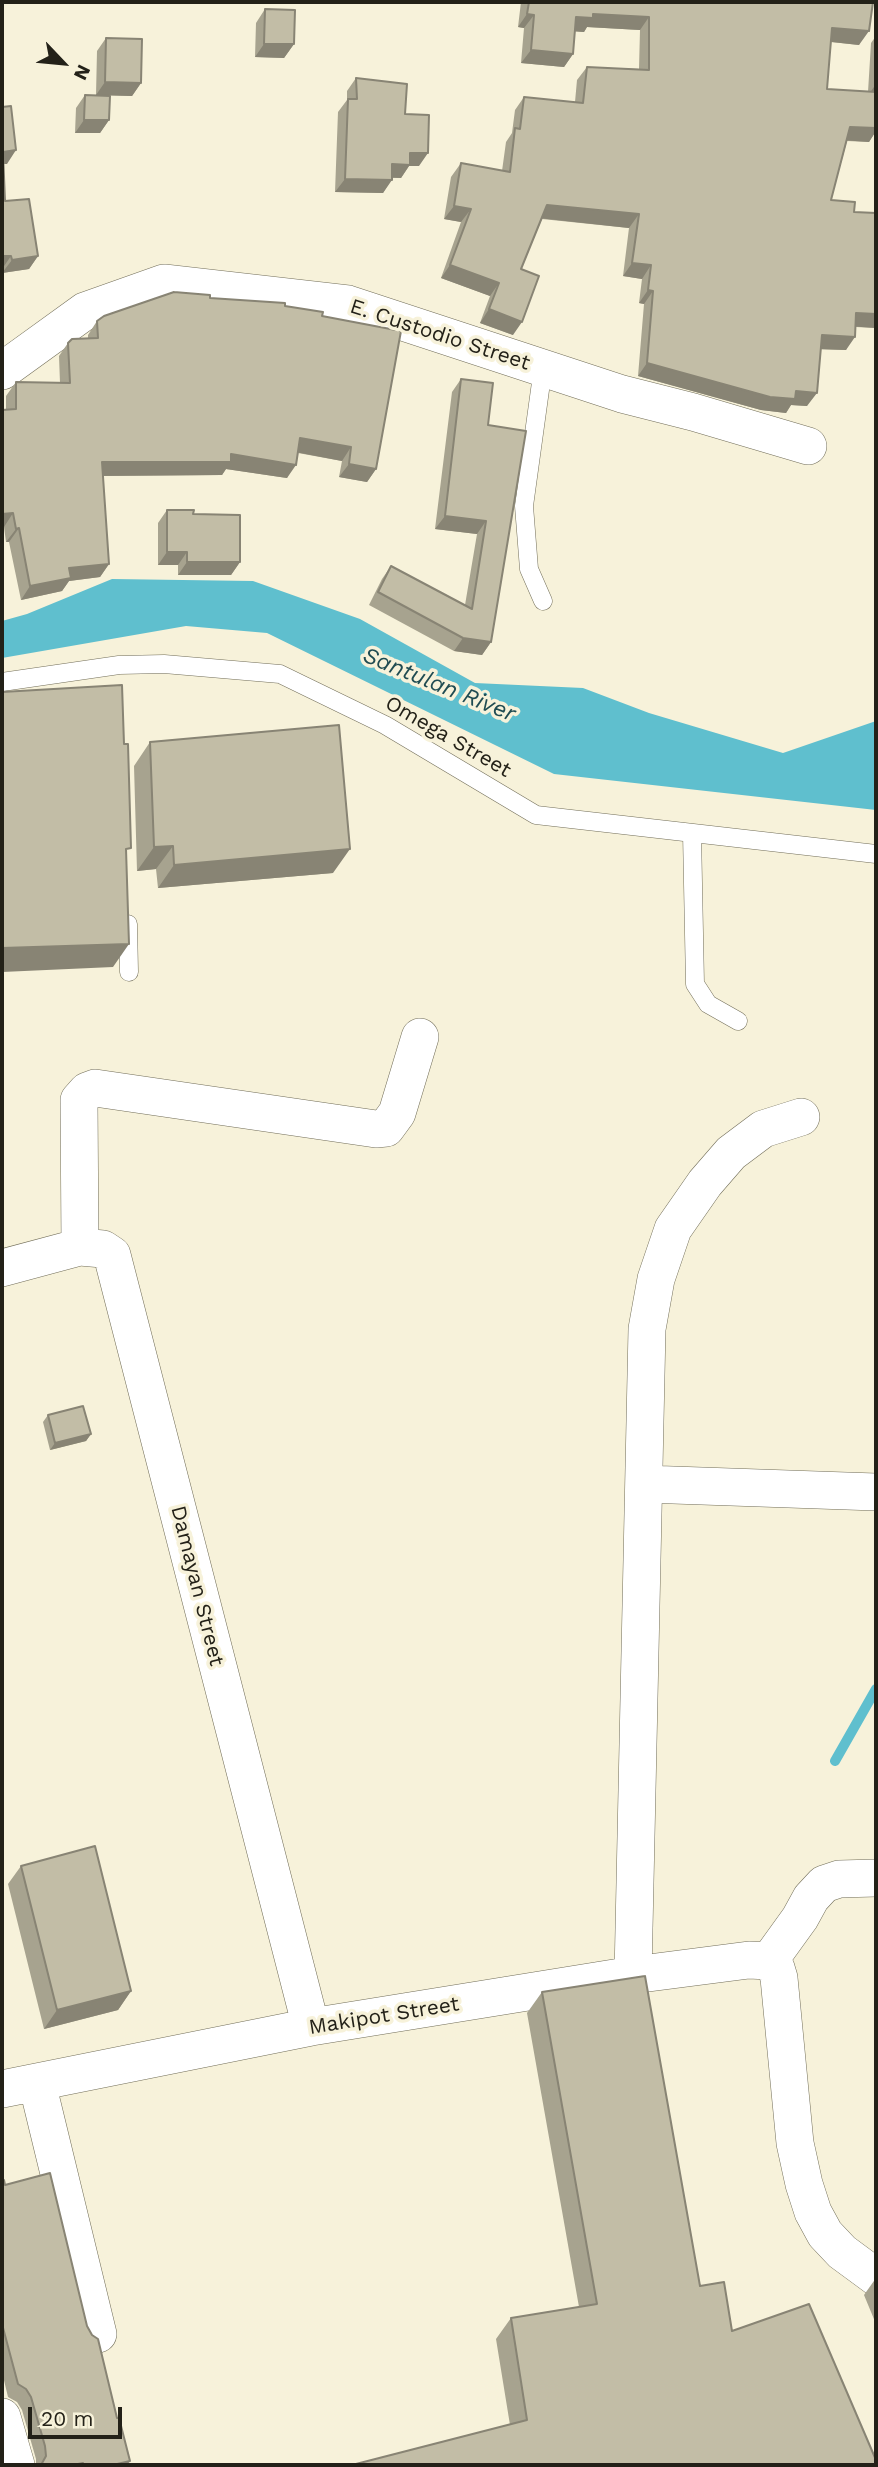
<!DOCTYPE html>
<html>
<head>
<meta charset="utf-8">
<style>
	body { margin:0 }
	#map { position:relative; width:878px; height:2467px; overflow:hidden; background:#f7f2da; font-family:"Work Sans",sans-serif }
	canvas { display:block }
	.frame { position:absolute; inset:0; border:4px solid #232118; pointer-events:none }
	.north { position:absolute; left:28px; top:28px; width:70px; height:70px; -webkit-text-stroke:5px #f7f2da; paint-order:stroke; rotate:116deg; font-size:19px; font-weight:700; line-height:28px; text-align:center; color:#232118 }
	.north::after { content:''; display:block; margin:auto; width:24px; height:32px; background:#232118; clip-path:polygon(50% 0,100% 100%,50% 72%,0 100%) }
	.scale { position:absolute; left:28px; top:2407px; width:94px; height:32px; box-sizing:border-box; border:4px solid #232118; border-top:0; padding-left:9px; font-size:21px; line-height:24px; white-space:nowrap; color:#232118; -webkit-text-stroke:5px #f7f2da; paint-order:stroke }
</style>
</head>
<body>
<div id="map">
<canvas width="878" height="2467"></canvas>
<div class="frame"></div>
<div class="north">N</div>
<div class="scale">20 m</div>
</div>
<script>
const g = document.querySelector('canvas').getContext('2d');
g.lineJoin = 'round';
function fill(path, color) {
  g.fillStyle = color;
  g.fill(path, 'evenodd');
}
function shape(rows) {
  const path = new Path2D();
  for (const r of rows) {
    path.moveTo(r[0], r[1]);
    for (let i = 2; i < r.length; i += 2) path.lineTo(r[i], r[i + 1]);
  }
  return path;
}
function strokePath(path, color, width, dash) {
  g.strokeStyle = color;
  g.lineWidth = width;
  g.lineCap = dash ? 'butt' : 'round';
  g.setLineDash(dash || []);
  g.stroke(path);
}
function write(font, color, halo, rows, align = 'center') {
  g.font = font + ' "Work Sans",sans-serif';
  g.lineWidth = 7;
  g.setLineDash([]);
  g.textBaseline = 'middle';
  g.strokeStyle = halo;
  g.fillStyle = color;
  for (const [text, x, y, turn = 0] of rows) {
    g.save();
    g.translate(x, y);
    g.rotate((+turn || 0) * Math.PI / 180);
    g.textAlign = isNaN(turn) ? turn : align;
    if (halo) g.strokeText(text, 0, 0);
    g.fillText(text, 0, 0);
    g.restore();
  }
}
const water = shape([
	[112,579,253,581,360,619,475,683,583,688,649,713,783,753,876,721,876,810,554,774,267,633,186,626,2,658,2,621,27,614]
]);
const stream = shape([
	[835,1761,876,1689]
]);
const service = shape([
	[543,601,529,569,524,506,543,368],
	[2,682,119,665,164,664,280,674,385,725,536,815,876,854],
	[692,833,695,984,708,1004,738,1021],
	[128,924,129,972]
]);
const minor = shape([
	[2,371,85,311,164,283,348,304,622,394,693,412,808,446],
	[80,1247,79,1100,87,1091,95,1088,376,1129,386,1128,397,1113,420,1037],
	[2,1268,80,1247,103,1249,112,1255,311,2027],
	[644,1484,876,1492],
	[769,1961,776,1968,779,1978,795,2143,804,2184,813,2212,825,2234,842,2252,876,2277],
	[769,1961,800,1918,811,1898,824,1884,839,1879,876,1878],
	[633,1975,647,1329,656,1279,673,1229,705,1183,731,1153,763,1129,801,1117],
	[37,2083,98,2334],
	[2,2089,311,2027,633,1975,749,1960,769,1961],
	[2,2417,16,2465]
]);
const wall = shape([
	[521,2,873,2,859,45,831,42,827,89,868,92,871,43,876,36,876,131,869,142,847,141,831,200,854,212,876,328,856,327,846,350,821,349,807,406,791,405,786,413,761,410,638,376,644,304,639,303,642,279,623,276,629,228,542,219,521,269,513,335,480,323,490,296,441,278,461,222,444,219,451,177,461,163,502,171,506,142,512,133,515,110,524,97,575,102,577,80,587,67,639,69,640,30,587,27,584,32,575,31,573,54,564,67,521,63,524,28,518,27],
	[265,9,294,44,284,58,255,57,256,23],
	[106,38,141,83,132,96,96,95,97,51],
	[356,78,405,114,419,166,409,166,401,178,392,178,383,193,335,192,338,112,347,100,347,91],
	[85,95,109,120,100,133,75,133,76,108],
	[2,107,7,164,3,164,5,201,38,256,29,269,2,273],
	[210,298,285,306,322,316,376,469,367,482,339,477,342,461,298,453,287,478,226,469,222,475,103,476,109,564,100,577,69,581,62,591,21,600,9,542,6,542,4,527,2,527,2,410,6,410,6,396,16,382,60,383,59,356,68,343,88,339,88,335,97,321],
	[461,379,488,425,491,642,482,655,454,651,369,605,382,579,391,566,465,605,477,534,435,529,452,392],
	[167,510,193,514,240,562,231,575,178,575,178,565,158,565,158,523],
	[150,742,333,873,158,888,156,869,137,871,134,766],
	[48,1415,91,1434,86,1441,50,1450,43,1422],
	[21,1866,131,1991,118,2010,44,2029,8,1884],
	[542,1992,700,2286,732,2331,876,2460,510,2425,496,2339,511,2318,579,2307,527,2013],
	[2,2180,87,2326,127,2465,36,2465,36,2459,22,2410,17,2402,8,2397,2,2372],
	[876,2278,876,2324,864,2295]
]);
const shadedWall = shape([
	[527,14,534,15,524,28,518,27],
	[593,14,649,17,640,30,587,27,584,32,567,31,576,17],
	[832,28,869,31,859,45,823,41],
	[264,44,294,44,284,58,255,57],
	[531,50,573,54,564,67,521,63],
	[105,82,141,83,132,96,96,95],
	[876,84,876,98,867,97],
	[84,120,109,120,100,133,75,133],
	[850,127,876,128,876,131,869,142,841,140],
	[16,150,7,164,2,164,3,152],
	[410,153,428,153,419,166,409,166,401,178,383,177,392,164],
	[345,179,392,180,383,193,335,192],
	[547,205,639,214,629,228,538,218],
	[454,206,471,209,461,222,444,219],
	[2,256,11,256,2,269],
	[38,256,29,269,2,273,12,260],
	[632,263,651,265,642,279,623,276],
	[450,265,499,283,490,296,441,278],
	[648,290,653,291,644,304,639,303],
	[489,309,522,322,513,335,480,323],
	[856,313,876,314,876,328,847,326],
	[822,335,855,337,846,350,813,349],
	[647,363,796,391,817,393,807,406,791,405,786,413,761,410,638,376],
	[300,438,351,447,342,461,290,451],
	[231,454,296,465,287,478,226,469,222,475,93,476,102,462],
	[349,464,376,469,367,482,339,477],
	[13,513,4,527,2,527,2,514],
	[445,516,486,521,477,534,435,529],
	[19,528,9,542,6,542,16,529],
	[167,552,187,552,178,565,158,565],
	[187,562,240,562,231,575,178,575],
	[109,564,100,577,69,581,62,591,21,600,30,586,69,568],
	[463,638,491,642,482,655,454,651],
	[173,846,156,869,137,871,154,847],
	[350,849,333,873,158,888,174,865],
	[129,944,113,967,2,972,2,948],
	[91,1434,86,1441,50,1450,55,1443],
	[131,1991,118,2010,44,2029,57,2010],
	[130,2461,127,2465,113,2465]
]);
const building = shape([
	[529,2,873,2,869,31,832,28,827,89,876,92,876,128,850,127,831,200,855,202,854,212,876,213,876,314,856,313,855,337,822,335,817,393,796,391,795,399,770,397,647,363,653,291,648,290,651,265,632,263,639,214,547,205,521,269,539,276,522,322,489,309,499,283,450,265,471,209,454,206,461,163,510,172,515,128,520,129,524,97,583,103,587,67,649,70,649,17,593,14,593,18,576,17,573,54,531,50,534,15,527,14,529,2],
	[265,9,295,10,294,44,264,44,265,9],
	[106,38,142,39,141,83,105,82,106,38],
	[356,78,407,84,405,114,429,115,428,153,410,153,410,165,392,164,392,180,345,179,348,99,357,99,356,78],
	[85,95,110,96,109,120,84,120,85,95],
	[11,106,16,150,3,152,5,201,29,199,38,256,12,260,11,256,2,256,2,107,11,106],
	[174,292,210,295,210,298,285,303,285,306,323,312,322,316,401,331,376,469,349,464,351,447,300,438,296,465,231,454,231,462,102,462,109,564,69,568,71,578,30,586,19,528,16,529,13,513,2,514,2,410,16,409,16,382,70,383,68,343,72,339,98,338,97,321,104,316,174,292],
	[461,379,493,383,488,425,526,431,491,642,463,638,378,592,391,566,472,609,486,521,445,516,461,379],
	[167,510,194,510,193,514,240,515,240,562,187,562,187,552,167,552,167,510],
	[122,685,124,744,128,744,131,848,126,849,129,944,2,948,2,692,122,685],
	[339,725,350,849,174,865,173,846,154,847,150,742,339,725],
	[83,1406,91,1434,55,1443,48,1415,83,1406],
	[95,1846,131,1991,57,2010,21,1866,95,1846],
	[645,1976,700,2286,724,2282,732,2331,809,2304,876,2460,876,2465,352,2465,527,2420,511,2318,597,2304,542,1992,645,1976],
	[50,2173,87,2326,92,2335,98,2339,117,2418,119,2418,130,2461,113,2465,84,2465,83,2463,73,2465,41,2465,46,2456,45,2446,31,2397,26,2389,18,2384,2,2324,2,2180,4,2180,5,2185,50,2173]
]);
const streetNames = [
	["E. Custodio Street",440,335,18],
	["Omega Street",448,737,30],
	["Damayan Street",197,1586,76],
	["Makipot Street",384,2016,-9]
];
const waterNames = [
	["Santulan River",439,685,22]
];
fill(water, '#5fbfce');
strokePath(stream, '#5fbfce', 10);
strokePath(service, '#726e59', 19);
strokePath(minor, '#726e59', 38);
strokePath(service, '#fff', 18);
strokePath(minor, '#fff', 37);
fill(wall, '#a7a38f');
fill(shadedWall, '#888474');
fill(building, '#c2bda6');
strokePath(building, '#888474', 2);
write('21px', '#232118', '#f7f2da', streetNames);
write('italic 23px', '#204c52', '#f7f2da', waterNames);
</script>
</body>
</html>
